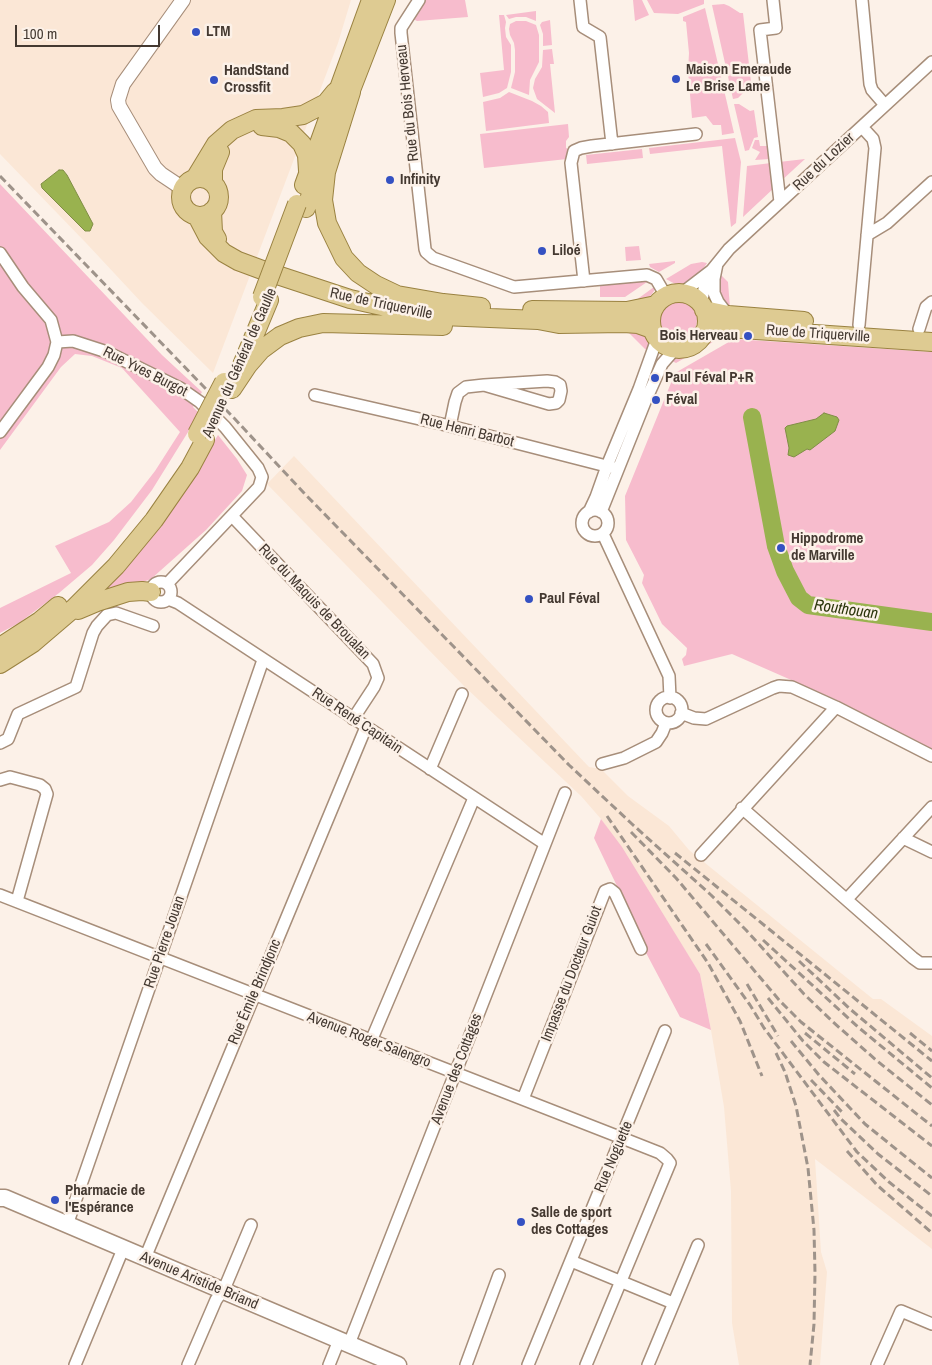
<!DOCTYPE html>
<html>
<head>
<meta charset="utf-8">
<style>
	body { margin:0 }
	#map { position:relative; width:932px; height:1365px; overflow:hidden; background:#fcf1e8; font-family:"Archivo Narrow",sans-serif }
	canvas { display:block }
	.scale { position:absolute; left:15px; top:25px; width:145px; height:22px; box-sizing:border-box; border:2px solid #443931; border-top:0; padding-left:6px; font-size:15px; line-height:18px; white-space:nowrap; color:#443931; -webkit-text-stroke:4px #fcf1e8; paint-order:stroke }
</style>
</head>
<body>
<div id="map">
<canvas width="932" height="1365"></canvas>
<div class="scale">100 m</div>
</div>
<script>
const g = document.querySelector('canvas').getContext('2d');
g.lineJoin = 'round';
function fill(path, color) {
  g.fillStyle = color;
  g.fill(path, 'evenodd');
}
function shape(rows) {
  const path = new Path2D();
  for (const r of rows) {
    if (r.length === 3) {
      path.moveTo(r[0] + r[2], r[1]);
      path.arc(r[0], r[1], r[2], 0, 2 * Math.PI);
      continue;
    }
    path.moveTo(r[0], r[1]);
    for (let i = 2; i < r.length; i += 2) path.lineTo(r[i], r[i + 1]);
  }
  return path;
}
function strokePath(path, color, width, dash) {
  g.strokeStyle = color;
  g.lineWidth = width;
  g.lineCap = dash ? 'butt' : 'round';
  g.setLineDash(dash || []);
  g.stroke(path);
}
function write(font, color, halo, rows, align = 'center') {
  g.font = font + ' "Archivo Narrow",sans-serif';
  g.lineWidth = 5;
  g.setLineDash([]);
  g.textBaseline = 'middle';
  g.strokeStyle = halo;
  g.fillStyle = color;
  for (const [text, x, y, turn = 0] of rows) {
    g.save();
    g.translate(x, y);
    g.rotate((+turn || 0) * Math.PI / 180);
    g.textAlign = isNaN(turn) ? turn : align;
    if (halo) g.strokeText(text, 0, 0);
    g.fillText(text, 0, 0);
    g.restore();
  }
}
const built = shape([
	[0,0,351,0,338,43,213,373,142,303,87,244,0,154],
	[294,456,589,767,601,769,628,796,669,826,689,850,873,999,881,999,932,1036,932,1249,815,1159,821,1252,827,1272,820,1365,739,1365,732,1323,731,1191,724,1107,711,1030,700,974,601,819,581,796,464,686,267,484]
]);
const green = shape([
	[426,0,465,0,468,17,417,21,413,19],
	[633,0,642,0,649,15,635,21],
	[647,0,704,0,704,4,678,14,654,13],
	[724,4,729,6,740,13,743,13,751,82,747,84,744,92,738,98,733,99,712,5],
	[705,8,734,133,722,135,721,125,713,125,706,116,692,118,688,71,689,53,686,22,683,21,683,17],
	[536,11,536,21,526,17,516,17,509,19,506,15],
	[499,15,504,15,506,22,505,28,506,37,511,45,511,72,507,88,499,93,483,97,480,73,504,70],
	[550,20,552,45,543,46,543,34,540,25,542,22],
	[516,21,526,21,536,25,539,35,539,62,530,80,529,95,511,88,515,72,515,50,514,43,510,35,509,29,510,24],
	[552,49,554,64,550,64,555,113,537,99,533,88,535,79,542,67,543,50],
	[509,92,532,101,541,106,548,112,549,123,486,131,483,102,500,98],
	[734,104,739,104,750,111,754,110,758,137,754,138,749,150,745,151],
	[568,124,569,137,566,141,566,148,568,149,567,159,484,168,480,134],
	[735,138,741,162,736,223,731,227,722,146,650,154,649,148],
	[755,140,759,140,760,146,769,146,770,159,755,160,760,152,752,148],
	[642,149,643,158,587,164,586,155],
	[805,159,781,181,779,162],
	[771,163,774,188,743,217,747,166],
	[0,184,162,355,202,392,193,407,199,413,193,424,152,490,114,540,92,565,59,593,19,623,0,633,0,608,71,573,55,546,109,522,131,502,155,471,180,432,122,368,92,356,75,354,61,367,0,450],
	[639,246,641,260,626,261,625,247],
	[675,261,675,263,659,272,650,267,649,264],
	[702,262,707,263,701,272,687,283,677,285,666,279,691,264],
	[720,274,728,282,730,308,719,295],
	[638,280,647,282,625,297,600,297,600,285],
	[654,287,654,291,649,298,632,303],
	[677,320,20],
	[628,329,646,336,648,340,649,351,645,349,628,332],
	[721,334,720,338,676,363,672,361,678,355,696,348,707,338],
	[734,339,932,352,932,749,839,701,732,654,684,666,682,659,686,655,687,648,662,624,642,583,644,575,626,540,625,496,675,373],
	[218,435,237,459,247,475,242,491,206,530,151,579,104,596,100,593,204,458],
	[601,819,622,847,700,974,711,1030,680,1017,644,949,616,884,594,838]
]);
const water = shape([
	[59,170,63,170,67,175,93,224,90,231,85,231,42,188,41,184,59,170],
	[824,413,837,417,839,420,835,431,810,450,807,449,794,457,788,455,789,448,785,428,787,426,816,419,824,413]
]);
const river = shape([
	[752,417,776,546,785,571,799,598,808,605,932,622]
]);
const minor = shape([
	[419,0,401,28,401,33,425,249,426,252,433,258,514,287,647,275,656,279,666,296],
	[580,0,583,27,600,37,612,144],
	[773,0,776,28,760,30,780,202],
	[862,0,870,84,872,90,885,105],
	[867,235,887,223,932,182],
	[0,253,23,287,51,320,57,342,54,355,48,367,0,432],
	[717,264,714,279,714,293,718,302,728,315],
	[584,281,571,163,574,151,581,148,592,146,696,134],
	[682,293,712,270,729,249,932,62],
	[701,305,704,289,711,272],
	[859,325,875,148,873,139,862,127],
	[919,329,926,307,932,302],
	[57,342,73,341,107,352,180,388,200,402,225,427,258,468,262,477,259,487,167,584],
	[315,395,450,426,618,469],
	[450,426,455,402,458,393,466,387,484,385,547,381,555,382,560,385,561,391,559,400,556,403,549,404,484,385],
	[595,523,13],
	[589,512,596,497,607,466,639,389,657,339],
	[601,512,645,402,662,364,676,348],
	[232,516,373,664,378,678,374,687,353,719],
	[603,534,669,676,670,698],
	[161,592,10],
	[168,599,178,603,545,844],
	[669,710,13],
	[681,713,694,718,706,719,773,688,779,686,792,687,836,707,932,756],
	[0,743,8,739,18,714,76,687,93,633,97,626,107,615,116,613,153,626],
	[602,764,624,758,656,742,662,733,666,723],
	[430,769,462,694],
	[0,780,10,777,40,785,45,789,47,794,17,901],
	[742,808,913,958,920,963,932,963],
	[903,838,932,852],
	[701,855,836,707],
	[0,895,622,1138,660,1153,667,1159,670,1163,586,1365],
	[847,899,932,807],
	[371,1041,474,798],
	[523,1099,605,891,610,889,615,893,641,949],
	[67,1225,263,660],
	[145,1258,366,727],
	[571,1261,673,1303],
	[349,1344,565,793],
	[75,1365,123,1249],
	[188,1365,216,1300,225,1287,251,1225],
	[329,1365,339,1340],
	[466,1365,499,1275],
	[528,1365,665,1031],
	[648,1365,698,1245],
	[877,1365,901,1311,932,1324]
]);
const tertiary = shape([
	[182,188,161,174,155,168,119,106,118,100,123,84,183,0]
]);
const secondary = shape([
	[0,1198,5,1198,398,1365]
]);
const primary = shape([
	[351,92,326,172,323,200,327,223,344,258,358,273,376,285,397,295,443,303,481,307],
	[346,103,386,0],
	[262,126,279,128,291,133,302,144,307,155,308,171],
	[196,177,216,144,232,130,256,119,283,118,303,115,326,103,335,92],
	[200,197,19],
	[213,183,213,169,220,152],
	[304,185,371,0],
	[306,208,319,173],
	[212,211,213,232,217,239],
	[197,216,208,237,224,253,238,261,265,271,350,299,404,311,442,316,538,320,559,324,624,323,638,324,652,329],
	[679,321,28],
	[532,310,627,311,656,305],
	[704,310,728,315,804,321],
	[704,332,713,328,727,328,932,342],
	[242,365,269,300],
	[232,389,248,365,261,350,280,336,299,328,323,323,443,326],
	[78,610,97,602,128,592,142,591,151,592],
	[0,647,40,621,58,606],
	[0,664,33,643,74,608,116,566,154,520,190,468,205,440]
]);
const rail = shape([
	[0,176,233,417,304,493,569,765,632,824,711,895,746,930,804,994,833,1022,876,1060,932,1105],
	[607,816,708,963,740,1021,762,1076],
	[631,832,676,878,780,1001,801,1022,932,1126],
	[675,853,932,1061],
	[763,940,858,1027,932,1088],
	[706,944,750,1005,764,1028,857,1152,889,1182,932,1216],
	[799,961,850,1009,932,1078],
	[747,984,778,1036],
	[768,998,803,1041,824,1062,932,1146],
	[805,1033,855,1074],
	[910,1033,932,1051],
	[791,1041,819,1075,865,1124,932,1178],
	[776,1053,785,1072,796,1106,808,1168,814,1230,815,1273,814,1324,810,1365],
	[811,1080,842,1112],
	[834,1110,841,1119,878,1154,932,1196],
	[847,1151,877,1185,932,1233]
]);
const primaryBridge = shape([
	[262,297,297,204],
	[197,434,224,382]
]);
const markers = [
	[196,32,5,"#3451c2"],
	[676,79,5,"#3451c2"],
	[214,80,5,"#3451c2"],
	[390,180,5,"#3451c2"],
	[542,251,5,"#3451c2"],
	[748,336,5,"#3451c2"],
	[655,378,5,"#3451c2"],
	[656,400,5,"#3451c2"],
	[781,548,5,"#3451c2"],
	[529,599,5,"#3451c2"],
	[55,1200,5,"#3451c2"],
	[521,1222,5,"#3451c2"]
];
const poiNames = [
	["LTM",206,32],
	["Maison Emeraude",686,70],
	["Le Brise Lame",686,87],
	["HandStand",224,71],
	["Crossfit",224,88],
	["Infinity",400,180],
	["Liloé",552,251],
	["Bois Herveau",738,336,"right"],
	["Paul Féval P+R",665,378],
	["Féval",666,400],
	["Hippodrome",791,539],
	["de Marville",791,556],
	["Paul Féval",539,599],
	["Pharmacie de",65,1191],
	["l'Espérance",65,1208],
	["Salle de sport",531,1213],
	["des Cottages",531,1230]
];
const streetNames = [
	["Rue du Bois Herveau",408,103,-96],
	["Rue du Lozier",824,162,-43],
	["Rue de Triquerville",381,304,12],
	["Rue de Triquerville",818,334,4],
	["Avenue du Général de Gaulle",240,363,-66],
	["Rue Yves Burgot",145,372,27],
	["Rue Henri Barbot",467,431,14],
	["Rue du Maquis de Broualan",314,602,46],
	["Rue René Capitain",357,721,34],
	["Rue Pierre Jouan",165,942,-71],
	["Impasse du Docteur Guiot",572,974,-69],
	["Rue Émile Brindjonc",255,992,-67],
	["Avenue Roger Salengro",369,1040,21],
	["Avenue des Cottages",457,1069,-69],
	["Rue Noguette",614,1157,-67],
	["Avenue Aristide Briand",199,1281,23]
];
const waterNames = [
	["Routhouan",846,610,8]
];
fill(built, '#fbe7d6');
fill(green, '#f7bccd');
fill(water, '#99b24f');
strokePath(water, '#808e46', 1);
strokePath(river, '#99b24f', 18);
strokePath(minor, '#a78e7a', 14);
strokePath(tertiary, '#a78e7a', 16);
strokePath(secondary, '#a78e7a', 19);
strokePath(primary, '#9a8241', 20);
strokePath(minor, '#fff', 11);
strokePath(tertiary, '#fff', 14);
strokePath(secondary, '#fff', 16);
strokePath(primary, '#decb92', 18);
strokePath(rail, '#9e938a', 3, [8, 4]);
strokePath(primaryBridge, '#9a8241', 20, []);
strokePath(primaryBridge, '#decb92', 18);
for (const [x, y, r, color] of markers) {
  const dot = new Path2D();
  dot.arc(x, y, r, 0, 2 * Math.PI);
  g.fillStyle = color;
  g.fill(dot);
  strokePath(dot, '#fcf1e8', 2);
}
write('bold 15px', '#443931', '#fcf1e8', poiNames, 'left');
write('15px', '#443931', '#fcf1e8', streetNames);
write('italic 16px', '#2b350b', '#fcf1e8', waterNames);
</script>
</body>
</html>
